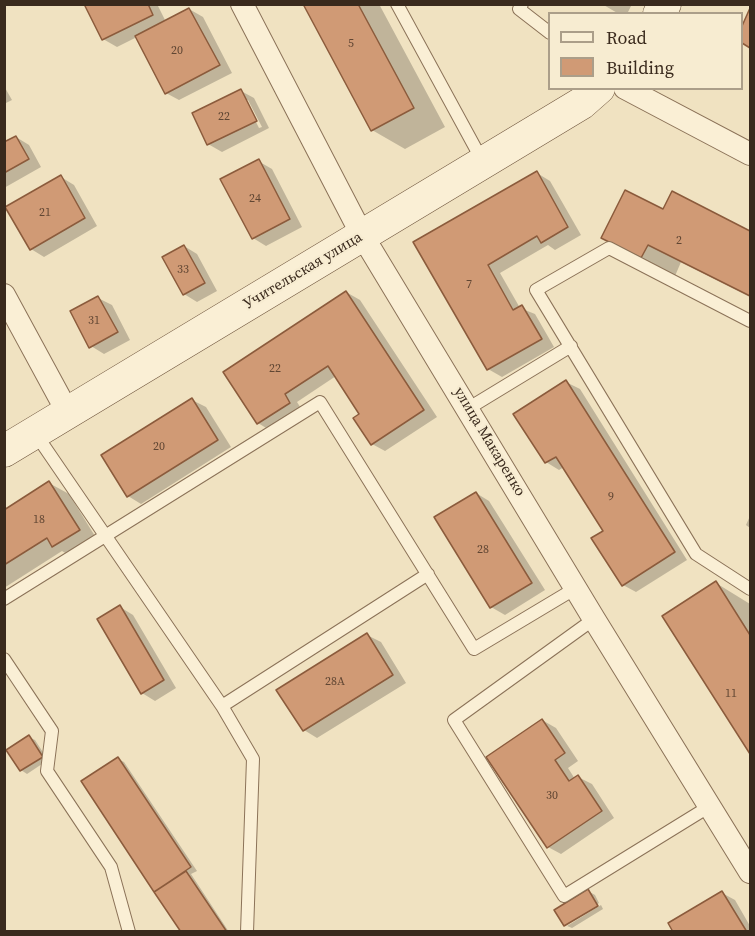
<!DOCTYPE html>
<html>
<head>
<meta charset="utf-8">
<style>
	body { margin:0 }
	#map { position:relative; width:755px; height:936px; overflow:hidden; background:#f0e2c1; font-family:"Source Serif 4",serif }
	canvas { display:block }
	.frame { position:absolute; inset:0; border:6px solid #3a2a1d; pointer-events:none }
	.legend { position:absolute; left:548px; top:12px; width:195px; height:78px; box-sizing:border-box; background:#f7ecd1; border:2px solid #ab9e89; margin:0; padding:8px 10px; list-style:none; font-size:18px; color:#3a2a1d }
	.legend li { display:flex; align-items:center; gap:12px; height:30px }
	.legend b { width:30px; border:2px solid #ab9e89 }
</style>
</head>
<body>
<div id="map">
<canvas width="755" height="936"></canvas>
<div class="frame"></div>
<ul class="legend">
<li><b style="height:8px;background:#faefd5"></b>Road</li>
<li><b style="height:16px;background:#d09a75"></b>Building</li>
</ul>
</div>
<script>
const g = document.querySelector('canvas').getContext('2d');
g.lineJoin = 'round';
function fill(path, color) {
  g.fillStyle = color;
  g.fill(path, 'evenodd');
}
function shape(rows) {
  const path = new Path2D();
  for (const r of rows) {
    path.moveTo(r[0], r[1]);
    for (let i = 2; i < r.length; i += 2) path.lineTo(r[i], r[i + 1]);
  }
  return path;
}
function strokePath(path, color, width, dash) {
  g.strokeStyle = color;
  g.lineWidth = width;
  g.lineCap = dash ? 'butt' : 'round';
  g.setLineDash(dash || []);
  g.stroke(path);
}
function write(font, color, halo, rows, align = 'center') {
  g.font = font + ' "Source Serif 4",serif';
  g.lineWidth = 4.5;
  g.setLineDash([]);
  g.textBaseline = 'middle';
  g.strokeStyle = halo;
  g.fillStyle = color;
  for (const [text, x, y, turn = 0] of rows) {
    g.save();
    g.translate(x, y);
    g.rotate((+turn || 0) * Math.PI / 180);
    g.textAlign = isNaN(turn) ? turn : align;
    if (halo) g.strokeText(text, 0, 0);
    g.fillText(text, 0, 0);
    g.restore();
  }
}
const shadow = shape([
	[86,4,157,4,166,22,189,9,203,17,232,73,179,100,166,93,137,37,117,47,103,39],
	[304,4,379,4,445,127,405,149,372,130],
	[602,4,632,4,627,14,619,14],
	[750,12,750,47,742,42,742,29],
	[4,86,12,100,4,104],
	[241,91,254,98,269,128,222,152,208,144],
	[245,100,248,100,262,127,259,128],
	[16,137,29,145,41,167,4,188,4,144],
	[258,161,272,169,302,227,266,246,253,238],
	[537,173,550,181,581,235,555,250,548,245,500,273,520,308,535,314,554,347,502,377,488,369,415,242],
	[61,177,74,185,97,226,44,257,31,249],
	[673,193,750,232,750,297,681,262,675,276,636,256],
	[184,246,197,254,217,291,197,302,184,294],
	[346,292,360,300,437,417,385,451,372,444,361,414,336,376,297,402,302,410,271,431,258,423],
	[98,298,112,305,130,340,104,354,91,346],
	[566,382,580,389,687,560,636,592,623,585,605,531,564,467,559,470,546,462],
	[192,400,206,407,231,447,141,504,128,496],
	[49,483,69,494,98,541,73,558,62,551,4,588,4,512],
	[476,493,489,501,545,590,505,615,491,607,436,518],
	[750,516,750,528,746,525],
	[716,583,750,604,750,751,664,616],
	[120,607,133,615,176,688,155,701,142,693],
	[367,635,381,642,406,683,317,738,304,730],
	[542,720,556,728,578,761,568,768,575,779,578,777,592,784,614,818,561,854,548,847],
	[29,737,35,740,48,760,27,774,21,770,8,750],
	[118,759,124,762,197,871,191,874,229,932,183,932,83,782],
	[588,891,595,895,599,903,566,925,557,910],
	[722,893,735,900,750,926,750,932,675,932],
	[601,905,603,909,572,928,567,926]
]);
const building = shape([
	[84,4,148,4,153,15,102,40,84,4],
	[303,4,358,4,414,108,371,131,303,4],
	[189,8,220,65,165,94,135,36,189,8],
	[750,8,750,48,742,43,742,26,750,8],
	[241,89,257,121,207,145,192,113,241,89],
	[16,136,29,159,4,173,4,142,16,136],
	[259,159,290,219,252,239,220,179,259,159],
	[537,171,568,227,541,243,537,236,488,265,513,310,522,305,542,339,487,370,413,242,537,171],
	[61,175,85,218,30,250,5,207,61,175],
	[625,190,663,209,672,191,750,231,750,296,648,245,641,258,601,238,625,190],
	[184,245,205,283,183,295,162,257,184,245],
	[346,291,424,410,371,445,353,418,359,414,328,366,285,394,290,403,257,424,223,372,346,291],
	[98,296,118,332,89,348,70,311,98,296],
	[566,380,675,552,622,586,591,538,603,531,556,457,545,463,513,414,566,380],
	[192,398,218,440,127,497,101,455,192,398],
	[49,481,80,530,52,547,47,538,4,565,4,510,49,481],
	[476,492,532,583,490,608,434,517,476,492],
	[716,581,750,635,750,754,662,616,716,581],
	[120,605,164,680,141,694,97,619,120,605],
	[367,633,393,675,303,731,276,690,367,633],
	[542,719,565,753,555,760,569,781,578,775,602,811,547,848,486,757,542,719],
	[29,735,43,757,20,771,6,750,29,735],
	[118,757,191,867,154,892,81,781,118,757],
	[186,871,227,932,181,932,154,892,186,871],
	[588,889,598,906,564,926,554,910,588,889],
	[722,891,747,932,673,932,668,923,722,891]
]);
const lane = shape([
	[397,4,483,162],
	[522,4,519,9,550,33],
	[750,321,609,248,536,290,696,554,750,589],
	[469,408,571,346],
	[35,433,222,706,428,574],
	[4,599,320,402,474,649,576,588],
	[594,619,454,720,564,896,710,806],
	[4,659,52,731,47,771,111,867,129,932],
	[222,706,253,759,247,932]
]);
const street = shape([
	[242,4,362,235,594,619,750,872],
	[625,88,750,154],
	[4,295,68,413]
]);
const secondary = shape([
	[659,14,665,4],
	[4,451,582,103,599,88]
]);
const numberNames = [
	["5",351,44],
	["20",177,51],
	["22",224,117],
	["24",255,199],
	["21",45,213],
	["2",679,241],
	["33",183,270],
	["7",469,285],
	["31",94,321],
	["22",275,369],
	["20",159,447],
	["9",611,497],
	["18",39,520],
	["28",483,550],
	["28А",335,682],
	["11",731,694],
	["30",552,796]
];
const streetNames = [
	["Учительская улица",303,271,-31],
	["улица Макаренко",489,442,59]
];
fill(shadow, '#0003');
fill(building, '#d09a75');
strokePath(building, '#8b5b3c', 1.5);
strokePath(lane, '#8b7258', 14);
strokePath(street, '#8b7258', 24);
strokePath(secondary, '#6d533b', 33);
strokePath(lane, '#faefd5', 12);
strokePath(street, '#faefd5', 22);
strokePath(secondary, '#faefd5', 32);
write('12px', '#604633', null, numberNames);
write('15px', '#3a2a1d', '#f7ecd1', streetNames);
</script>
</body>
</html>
